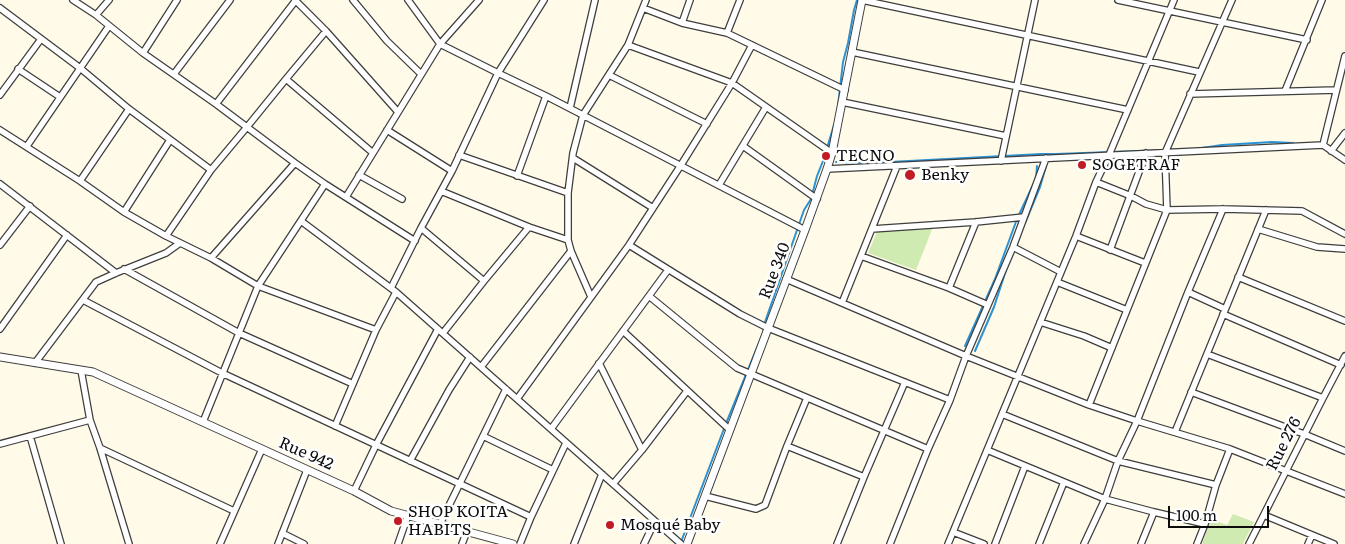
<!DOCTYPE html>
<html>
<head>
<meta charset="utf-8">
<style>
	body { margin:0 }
	#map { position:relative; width:1345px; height:544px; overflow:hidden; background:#fffbe8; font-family:Literata,serif }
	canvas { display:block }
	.scale { position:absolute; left:1168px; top:506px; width:101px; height:22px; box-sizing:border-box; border:2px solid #0b0b0b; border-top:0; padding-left:6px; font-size:15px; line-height:18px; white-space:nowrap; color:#0b0b0b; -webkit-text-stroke:4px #fff; paint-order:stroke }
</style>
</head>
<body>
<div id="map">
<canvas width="1345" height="544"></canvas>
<div class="scale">100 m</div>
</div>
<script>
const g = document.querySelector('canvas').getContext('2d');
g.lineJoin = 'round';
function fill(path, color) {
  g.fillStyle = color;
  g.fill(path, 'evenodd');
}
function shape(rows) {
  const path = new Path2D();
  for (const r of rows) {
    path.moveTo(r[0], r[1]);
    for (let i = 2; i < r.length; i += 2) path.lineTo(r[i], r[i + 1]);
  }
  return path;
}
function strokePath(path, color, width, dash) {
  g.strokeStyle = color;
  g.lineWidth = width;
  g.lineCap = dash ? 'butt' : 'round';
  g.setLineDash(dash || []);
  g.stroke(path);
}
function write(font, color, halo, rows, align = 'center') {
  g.font = font + ' Literata,serif';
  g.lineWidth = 5;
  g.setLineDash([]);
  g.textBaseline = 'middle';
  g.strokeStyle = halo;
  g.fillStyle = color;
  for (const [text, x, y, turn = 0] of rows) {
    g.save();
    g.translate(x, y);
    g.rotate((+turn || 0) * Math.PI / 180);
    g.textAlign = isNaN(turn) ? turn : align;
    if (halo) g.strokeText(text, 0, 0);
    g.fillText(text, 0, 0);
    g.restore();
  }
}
const green = shape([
	[933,227,916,270,868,253,877,232],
	[1233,514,1254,522,1243,544,1202,544,1211,519,1227,525]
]);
const stream = shape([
	[838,106,843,62,848,43,854,10,857,0],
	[836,162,871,163,1041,154,1056,154,1195,149,1222,145,1272,142,1293,143],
	[1036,179,1037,166],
	[1025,223,1040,187,1046,166],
	[965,346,995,279,1017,219,1033,185],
	[975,351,994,307,1008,264],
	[681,542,725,426,763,333,765,322,804,210,811,199,817,176,823,161,834,125]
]);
const minor = shape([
	[73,0,96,15,143,53,216,104,295,163,325,184,415,241],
	[295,0,326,31,398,112],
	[353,0,387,41,421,74],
	[408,0,440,44,498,73,546,96,805,230],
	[862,0,1199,72],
	[1118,0,1307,40],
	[0,8,80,68,129,109,211,170],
	[643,8,682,23,727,33,845,90],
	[96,15,109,0],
	[682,23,690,0],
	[727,33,740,0],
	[628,45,732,83,832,153],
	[852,52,1128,110],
	[143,53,177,0],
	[18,69,60,97],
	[174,74,230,0],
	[609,75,707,124],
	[286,79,373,153],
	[1285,91,1322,0],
	[1190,94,1336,90],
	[0,95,41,39],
	[842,102,1006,136],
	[216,104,296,0],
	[570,108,595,0],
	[0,130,80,181,124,212,166,236,211,258,258,286,376,330],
	[387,130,452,171],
	[1323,145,1345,56],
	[27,146,109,26],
	[743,146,817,199],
	[1331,151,1345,133],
	[459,155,568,193],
	[573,158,653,208],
	[1001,161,1035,0],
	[827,169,1323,145,1345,160],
	[359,175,402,199],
	[517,176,546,96],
	[80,181,129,109],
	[1096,182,1131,196,1146,204,1167,210,1223,209,1302,211,1345,234],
	[0,184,116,273],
	[719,185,766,107],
	[441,191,529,227,568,240],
	[346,197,440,44,479,0],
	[124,212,170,140],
	[301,221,396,292,681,544],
	[421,228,484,281],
	[872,229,976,222,1024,217],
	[1258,229,1317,247,1345,249],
	[166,236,211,170,247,127,286,79,326,31],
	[1076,236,1145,263],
	[0,245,30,206],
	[629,245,740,314,768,328,950,400],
	[1013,247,1061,272],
	[1110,250,1146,153],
	[861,256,949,288,988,305],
	[211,258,295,163],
	[124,269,239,333,353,384],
	[1238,277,1345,321],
	[786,279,966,356,1089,405,1137,421,1230,449,1345,494],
	[1057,282,1127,310],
	[391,288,421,228,452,171,498,73,544,0],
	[949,288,976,222],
	[1188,292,1225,309],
	[649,296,737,368,928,449],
	[591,297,571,251,568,240,568,193,573,153,583,115,628,45,646,0],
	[83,300,222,373,531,517],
	[842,303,897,166],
	[1223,314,1341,365],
	[1040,322,1084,336,1112,348],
	[0,329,67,235],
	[623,331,730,430],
	[443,333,484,281,529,227],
	[1207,354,1323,398],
	[35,363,96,282,116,273,166,253,180,243],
	[599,363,642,450],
	[481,367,571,251],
	[81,370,90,420,100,448,129,544],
	[1191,392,1304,434,1345,451],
	[517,399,629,245,681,165,732,83,752,45],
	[1089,405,1167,210,1165,153,1232,0],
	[1002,414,1118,461,1216,485],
	[203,422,258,286,325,184],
	[335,426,376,330,396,292],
	[551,429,668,270],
	[1175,432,1266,210],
	[30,436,61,544],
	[483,436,553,470],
	[0,444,90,420],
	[787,446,864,477],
	[100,448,234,511],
	[987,450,1105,499,1154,512,1205,524],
	[410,461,449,390,470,357],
	[613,484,642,450,687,391],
	[354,491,376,445,438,329],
	[705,496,756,509,765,505,787,446,807,398],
	[1264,515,1334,544],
	[440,524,506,389],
	[953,532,984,544],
	[282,533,304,544],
	[220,544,262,449],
	[278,544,307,470],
	[398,544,408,515],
	[462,544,467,531],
	[520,544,531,517,566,443],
	[574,544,602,474],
	[644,544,655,521],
	[837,544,864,477,905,382],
	[890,544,928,449,950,400,966,356,1013,247,1046,158],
	[948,544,1076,236,1096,182,1109,155,1174,0],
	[995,544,1025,466],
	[1039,544,1064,482],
	[1084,544,1105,499,1118,461,1137,421,1188,292,1223,209],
	[1141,544,1154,512],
	[1197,544,1205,524,1216,485,1230,449],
	[1249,544,1323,398,1345,356],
	[1308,544,1312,535]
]);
const tertiary = shape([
	[0,357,93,372,354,491,391,511,513,544],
	[687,544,805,230,827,169,832,153,862,0]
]);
const markers = [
	[826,156,5,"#c11c24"],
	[1082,165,5,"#c11c24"],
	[910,175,6,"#c11c24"],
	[398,521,5,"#c11c24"],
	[610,525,5,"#c11c24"]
];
const poiNames = [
	["TECNO",836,156],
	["SOGETRAF",1092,165],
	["Benky",921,175],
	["SHOP KOITA",408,512],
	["HABITS",408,530],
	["Mosqué Baby",620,525]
];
const streetNames = [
	["Rue 340",775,271,-69],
	["Rue 276",1284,444,-63],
	["Rue 942",306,454,24]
];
fill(green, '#cfebb1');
strokePath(stream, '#2d92d4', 2);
strokePath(minor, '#3e3e3e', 8);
strokePath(tertiary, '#3e3e3e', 9);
strokePath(minor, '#fff', 5.5);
strokePath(tertiary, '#fff', 7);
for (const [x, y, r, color] of markers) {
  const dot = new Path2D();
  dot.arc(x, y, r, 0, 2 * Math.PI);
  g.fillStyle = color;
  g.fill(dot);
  strokePath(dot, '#fff', 2);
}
write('16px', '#0b0b0b', '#fff', poiNames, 'left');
write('16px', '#0b0b0b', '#fff', streetNames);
</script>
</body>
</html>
